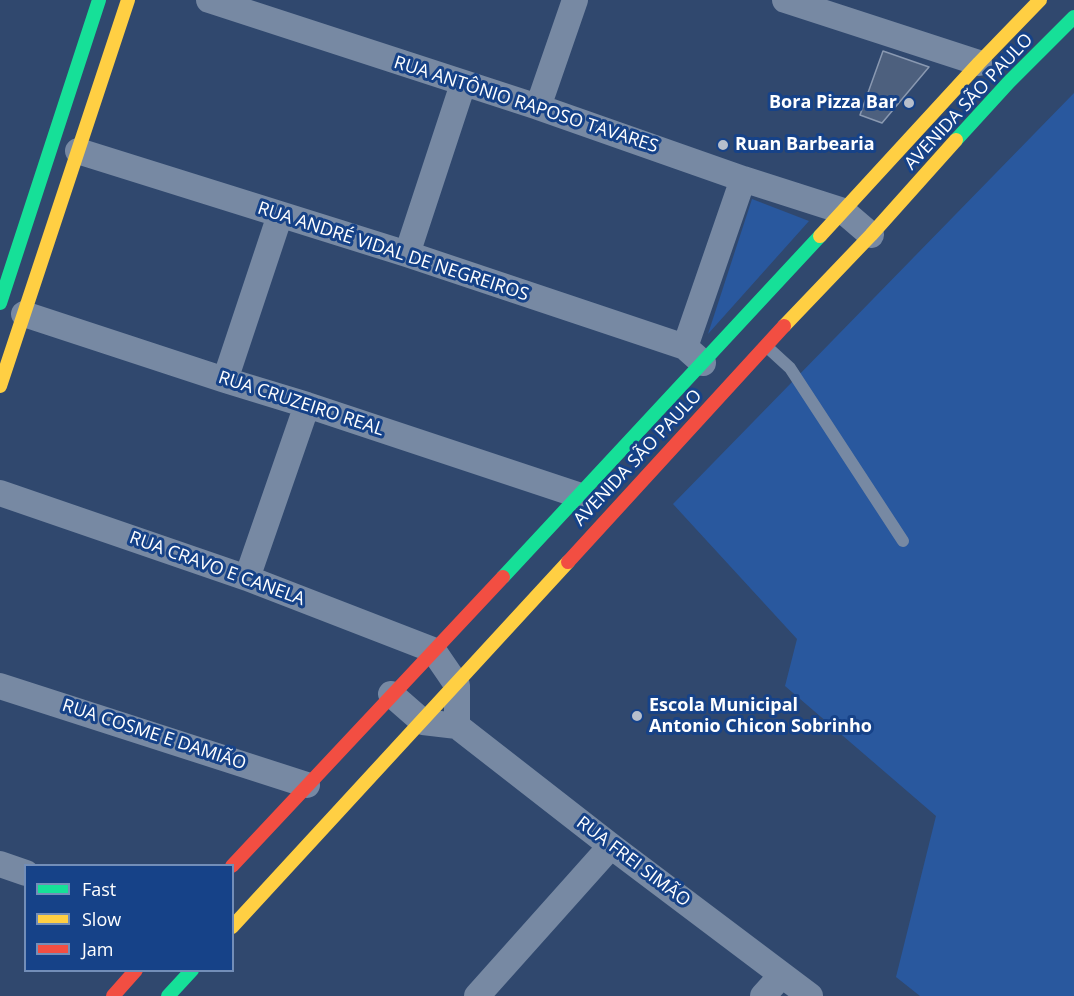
<!DOCTYPE html>
<html>
<head>
<meta charset="utf-8">
<style>
	body { margin:0 }
	#map { position:relative; width:1074px; height:996px; overflow:hidden; background:#30486e; font-family:"Open Sans",sans-serif }
	canvas { display:block }
	.legend { position:absolute; left:24px; top:864px; width:210px; height:108px; box-sizing:border-box; background:#164288; border:2px solid #738eb8; margin:0; padding:8px 10px; list-style:none; font-size:18px; color:#fff }
	.legend li { display:flex; align-items:center; gap:12px; height:30px }
	.legend b { width:30px; border:2px solid #738eb8 }
</style>
</head>
<body>
<div id="map">
<canvas width="1074" height="996"></canvas>
<ul class="legend">
<li><b style="height:8px;background:#16e098"></b>Fast</li>
<li><b style="height:8px;background:#ffcf43"></b>Slow</li>
<li><b style="height:8px;background:#f24e42"></b>Jam</li>
</ul>
</div>
<script>
const g = document.querySelector('canvas').getContext('2d');
g.lineJoin = 'round';
function fill(path, color) {
  g.fillStyle = color;
  g.fill(path, 'evenodd');
}
function shape(rows) {
  const path = new Path2D();
  for (const r of rows) {
    path.moveTo(r[0], r[1]);
    for (let i = 2; i < r.length; i += 2) path.lineTo(r[i], r[i + 1]);
  }
  return path;
}
function strokePath(path, color, width, dash) {
  g.strokeStyle = color;
  g.lineWidth = width;
  g.lineCap = dash ? 'butt' : 'round';
  g.setLineDash(dash || []);
  g.stroke(path);
}
function write(font, color, halo, rows, align = 'center') {
  g.font = font + ' "Open Sans",sans-serif';
  g.lineWidth = 6;
  g.setLineDash([]);
  g.textBaseline = 'middle';
  g.strokeStyle = halo;
  g.fillStyle = color;
  for (const [text, x, y, turn = 0] of rows) {
    g.save();
    g.translate(x, y);
    g.rotate((+turn || 0) * Math.PI / 180);
    g.textAlign = isNaN(turn) ? turn : align;
    if (halo) g.strokeText(text, 0, 0);
    g.fillText(text, 0, 0);
    g.restore();
  }
}
const green = shape([
	[1074,93,1074,996,920,996,896,977,936,816,785,686,797,639,673,504],
	[752,199,809,221,708,334]
]);
const building = shape([
	[883,51,929,67,882,123,860,115,883,51]
]);
const lane = shape([
	[766,346,790,368,903,541]
]);
const street = shape([
	[209,0,538,107,743,179,843,211,871,235],
	[785,0,979,63],
	[538,107,575,0],
	[78,151,407,254,685,347,703,363],
	[407,254,463,84],
	[24,314,225,380,307,405,578,495],
	[685,347,743,179],
	[225,380,280,215],
	[0,493,247,578,433,650,457,685,457,726],
	[247,578,307,405],
	[0,686,307,785],
	[391,694,423,722,457,726,611,846,810,996],
	[0,864,26,873],
	[477,996,611,846],
	[763,996,781,976]
]);
const fast = shape([
	[956,140,1009,82,1074,17],
	[0,303,99,0],
	[503,577,820,236],
	[168,996,192,970]
]);
const slow = shape([
	[820,236,979,63,1040,0],
	[784,326,871,235,956,140],
	[0,386,128,0],
	[232,927,568,562]
]);
const jam = shape([
	[568,562,784,326],
	[232,866,503,577],
	[113,996,136,970]
]);
const markers = [
	[909,103,6,"#b7bfcc"],
	[723,145,6,"#b7bfcc"],
	[637,716,6,"#b7bfcc"]
];
const streetNames = [
	["AVENIDA SÃO PAULO",969,102,-47],
	["RUA ANTÔNIO RAPOSO TAVARES",526,105,18],
	["RUA ANDRÉ VIDAL DE NEGREIROS",393,252,18],
	["RUA CRUZEIRO REAL",301,404,18],
	["AVENIDA SÃO PAULO",638,458,-47],
	["RUA CRAVO E CANELA",217,569,20],
	["RUA COSME E DAMIÃO",154,735,18],
	["RUA FREI SIMÃO",633,862,37]
];
const poiNames = [
	["Bora Pizza Bar",897,103,"right"],
	["Ruan Barbearia",735,145],
	["Escola Municipal",649,706],
	["Antonio Chicon Sobrinho",649,727]
];
fill(green, '#29589e');
fill(building, '#4d607e');
strokePath(building, '#8a99b1', 1.5);
strokePath(lane, '#7789a3', 12);
strokePath(street, '#7789a3', 26);
strokePath(fast, '#16e098', 14);
strokePath(slow, '#ffcf43', 14);
strokePath(jam, '#f24e42', 14);
for (const [x, y, r, color] of markers) {
  const dot = new Path2D();
  dot.arc(x, y, r, 0, 2 * Math.PI);
  g.fillStyle = color;
  g.fill(dot);
  strokePath(dot, '#164288', 2);
}
write('18px', '#fff', '#164288', streetNames);
write('bold 18px', '#fff', '#164288', poiNames, 'left');
</script>
</body>
</html>
